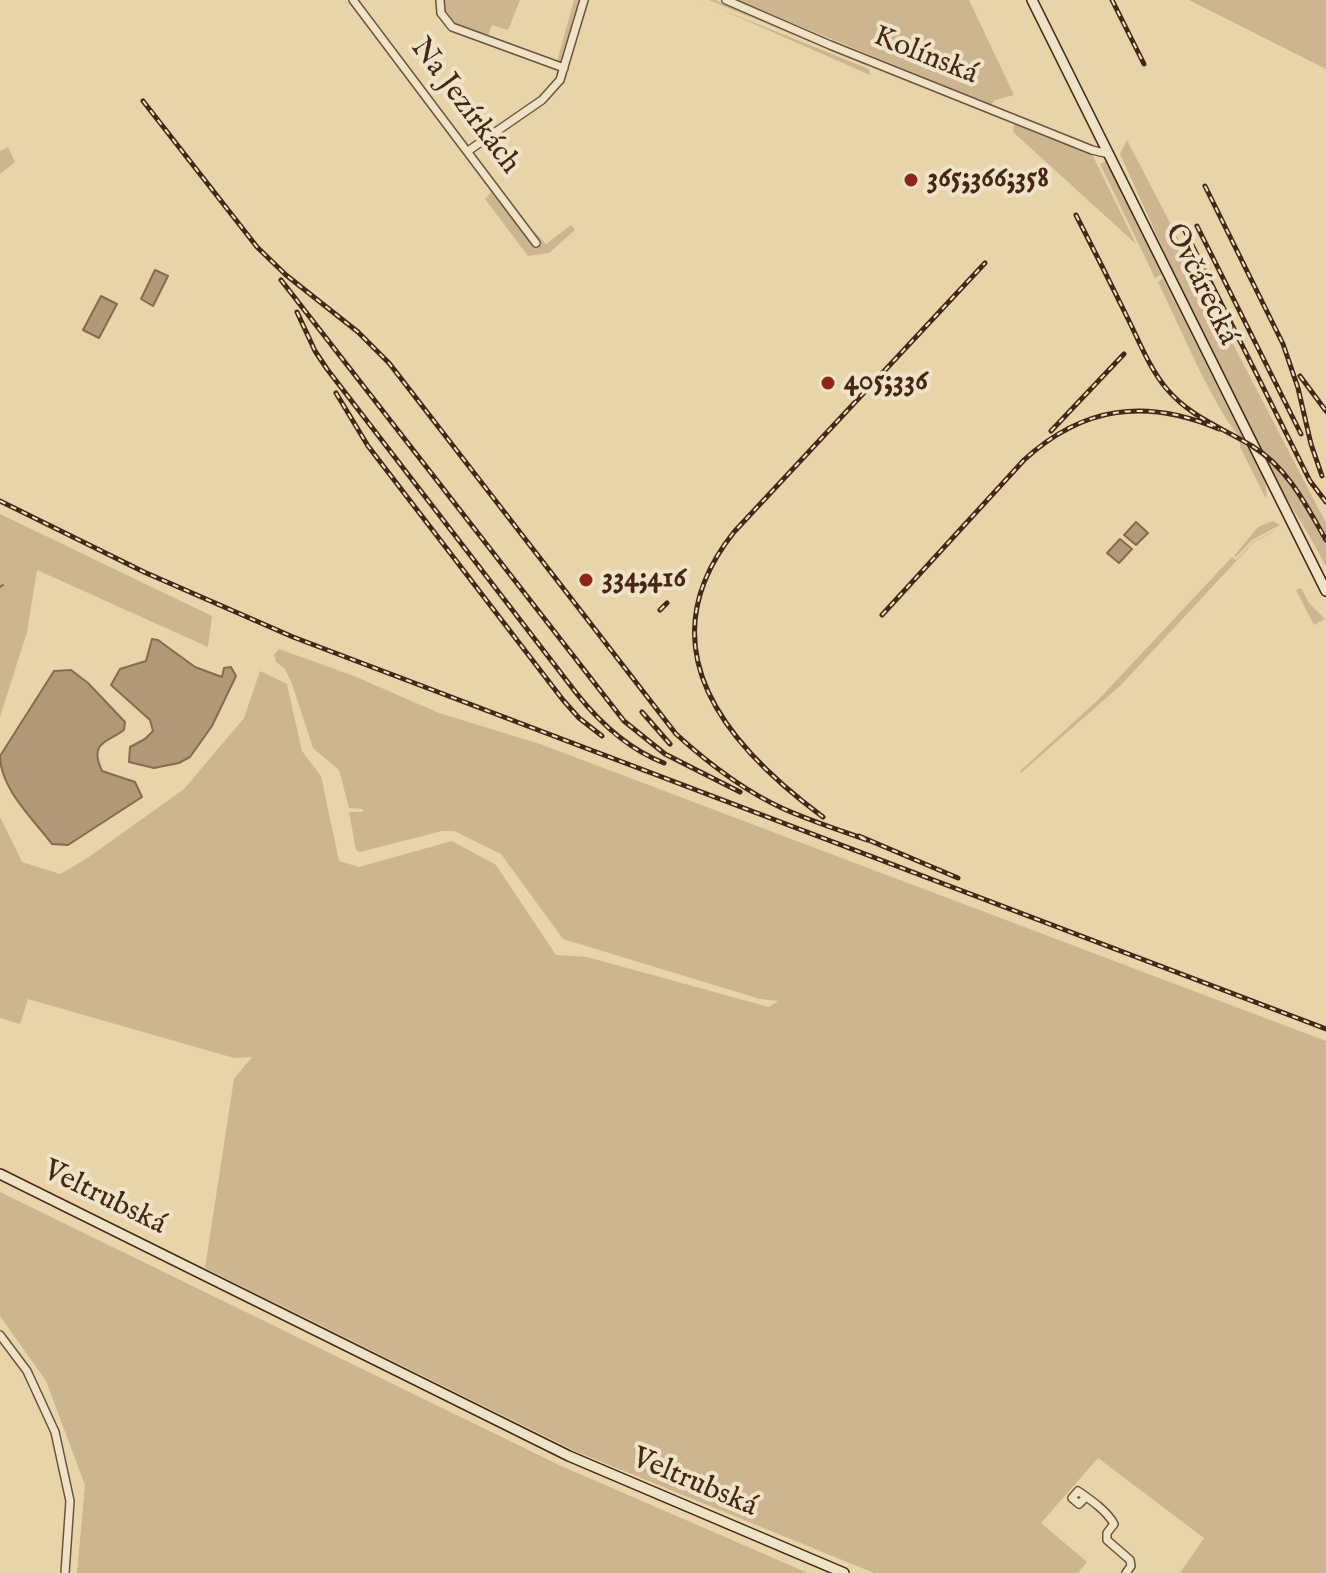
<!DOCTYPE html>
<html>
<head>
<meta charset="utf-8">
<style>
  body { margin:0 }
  canvas { display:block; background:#e7d4a9 }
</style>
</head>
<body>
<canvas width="1326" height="1573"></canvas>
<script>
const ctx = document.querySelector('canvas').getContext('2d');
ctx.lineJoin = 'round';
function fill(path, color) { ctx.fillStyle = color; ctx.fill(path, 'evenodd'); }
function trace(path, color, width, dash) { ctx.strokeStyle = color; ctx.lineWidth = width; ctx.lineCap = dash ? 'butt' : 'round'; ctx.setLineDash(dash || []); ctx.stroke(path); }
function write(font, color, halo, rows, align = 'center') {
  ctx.font = font + ' "IM FELL English",serif'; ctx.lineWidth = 8; ctx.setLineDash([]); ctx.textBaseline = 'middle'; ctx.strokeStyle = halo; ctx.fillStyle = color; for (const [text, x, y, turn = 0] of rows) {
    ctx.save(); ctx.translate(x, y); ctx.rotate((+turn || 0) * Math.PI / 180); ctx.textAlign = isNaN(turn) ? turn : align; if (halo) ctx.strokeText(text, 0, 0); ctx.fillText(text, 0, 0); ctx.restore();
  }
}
const green = new Path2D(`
  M 442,0 L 520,0 L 508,30 L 492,25 L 488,36 L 498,40 L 496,43 C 469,32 448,32 442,0 Z
  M 574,0 L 582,0 L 562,65 L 503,45 L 504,42 L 557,62 Z
  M 698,0 L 869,69 L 870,75 L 720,9 Z
  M 709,0 L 715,0 L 864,63 L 868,66 Z
  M 737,0 L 969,0 L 1014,95 L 995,100 L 991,105 Z
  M 1189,0 L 1326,0 L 1326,69 Z
  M 1014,123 L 1092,154 L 1136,244 L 1013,132 Z
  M 1127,140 L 1326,523 L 1326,567 C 1309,532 1286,500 1268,465 C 1215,363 1167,259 1120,154 Z
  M 8,147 L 15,162 L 0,174 L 0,151 Z
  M 1106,161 L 1162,274 L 1155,278 L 1100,164 Z
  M 492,191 L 527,236 L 535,232 L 546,244 L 571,225 L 575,230 L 549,253 L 528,256 L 485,199 Z
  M 1163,278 L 1244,440 C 1221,425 1174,314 1158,282 Z
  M 1240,441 C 1254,450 1270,483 1266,499 L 1240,447 Z
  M 0,514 L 212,616 L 208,647 L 37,570 L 27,632 L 0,717 Z
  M 1273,521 L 1280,525 L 1252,540 L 1236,557 L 1234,556 L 1258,527 Z
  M 1282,527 L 1254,542 L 1121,685 L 1021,773 L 1020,771 L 1099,699 L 1232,557 L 1236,560 L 1254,541 Z
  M 1301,588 L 1309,603 L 1325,619 L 1314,625 L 1296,590 Z
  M 279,649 L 354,676 L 439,713 L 540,744 L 1326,1041 L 1326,1573 L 1180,1573 L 1204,1538 L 1098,1458 L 1041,1523 L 1087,1562 L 1078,1573 L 874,1573 L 575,1451 L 205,1268 L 234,1079 L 252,1057 L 234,1058 L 28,999 L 20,1024 L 0,1018 L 0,817 L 22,862 L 60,874 L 86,859 L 184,789 L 244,718 L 260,671 L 287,684 L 302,751 L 321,776 L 339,861 L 359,867 L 452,841 L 496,865 L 556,955 L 587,957 L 769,1007 L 778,1001 L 760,999 L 563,939 L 501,854 L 454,831 L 442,831 L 360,852 L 356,850 L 349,812 L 363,812 L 363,809 L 349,808 L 339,770 L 313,748 L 292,684 L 285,669 L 276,662 L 274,655 Z
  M 0,1192 L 559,1465 L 808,1573 L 77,1573 L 85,1485 L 46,1381 L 0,1316 Z`);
const water = new Path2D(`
  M 155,270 L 168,276 L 153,306 L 141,299 Z
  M 101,296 L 117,304 L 99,338 L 83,330 Z
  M 1136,522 L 1148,533 L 1136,545 L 1124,535 Z
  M 1120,539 L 1132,549 L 1119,563 L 1107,553 Z
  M 152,639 L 158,640 L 195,667 L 222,677 L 224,668 L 231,667 L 236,676 L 212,726 L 190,757 L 179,763 L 154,768 L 129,762 L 130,747 L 145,739 L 153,731 L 150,720 L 111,685 L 120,669 L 146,661 Z
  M 71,670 L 88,683 L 125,722 L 124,730 C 109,742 88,741 102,771 L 135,782 L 142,797 L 68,845 L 52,844 C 33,819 0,788 0,756 L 54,671 Z`);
const stream = new Path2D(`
  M 0,587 L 3,585`);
const street = new Path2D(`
  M 353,0 L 536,243
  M 440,0 L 441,13 L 452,27 L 564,68
  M 726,0 L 830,45 L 1092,150 L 1109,154
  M 468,151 L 542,100 L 560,80 L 584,0
  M 0,1335 L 27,1371 L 55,1432 L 70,1501 L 65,1573
  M 1086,1497 L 1079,1504 L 1072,1498 L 1078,1491 C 1091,1500 1107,1511 1114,1524 L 1107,1533 L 1107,1540 L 1130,1560 L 1131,1566 L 1126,1573`);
const secondary = new Path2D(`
  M 1032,0 L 1326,591
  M 0,1174 L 569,1456 L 844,1573`);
const rail = new Path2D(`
  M 1112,0 L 1144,64
  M 143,101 L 257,247 L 286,275 L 358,332 L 389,363 L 676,734 C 708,763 744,791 784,809 C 811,821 839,830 867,840
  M 1205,186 L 1283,344 L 1298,388 L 1311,444 L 1322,476
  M 1076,215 C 1095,252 1113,288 1131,325 C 1141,346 1151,370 1166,388 C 1190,417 1221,427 1252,446 C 1288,468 1306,505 1326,540
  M 1197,226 L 1301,434
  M 1185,231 L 1310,481 L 1326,502
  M 281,280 L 624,721 L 665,754 L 740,792
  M 297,312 L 315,351 L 327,369 L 577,694 C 601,724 628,749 664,763
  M 1300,376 L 1326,411
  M 336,393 L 368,446 L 563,700 L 579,718 L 602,736
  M 1051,431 L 1124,354
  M 0,501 L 144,572 L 293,637 L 1326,1029
  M 660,610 L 667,603
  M 882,615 L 1024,460 C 1083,406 1146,398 1219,429
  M 642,712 L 670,744
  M 823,817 C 727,746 642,648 734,532 L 985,263
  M 859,836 L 958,878`);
const markers = [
  [911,180,8,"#8f2418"],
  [828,383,8,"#8f2418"],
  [586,580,8,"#8f2418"]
];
const streetNames = [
  ["Kolínská",925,57,22],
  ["Na Jezírkách",464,107,53],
  ["Ovčárecká",1200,285,64],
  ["Veltrubská",104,1199,26],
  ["Veltrubská",694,1484,23]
];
const poiNames = [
  ["365;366;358",927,180],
  ["405;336",844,383],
  ["334;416",602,580]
];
fill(green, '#ccb690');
fill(water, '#b09976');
trace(water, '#866b4f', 2);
trace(stream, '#866b4f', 2);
trace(street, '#6e5239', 10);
trace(secondary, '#462614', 12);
trace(street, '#efe3c7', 7);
trace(secondary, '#efe3c7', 9);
trace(rail, '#462614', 5);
trace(rail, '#efe3c7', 2, [6]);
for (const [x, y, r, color] of markers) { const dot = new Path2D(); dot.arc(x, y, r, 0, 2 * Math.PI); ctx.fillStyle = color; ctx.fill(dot); trace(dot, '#efe3c7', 3); }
write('30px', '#462614', '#efe3c7', streetNames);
write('bold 30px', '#462614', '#efe3c7', poiNames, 'left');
</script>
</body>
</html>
